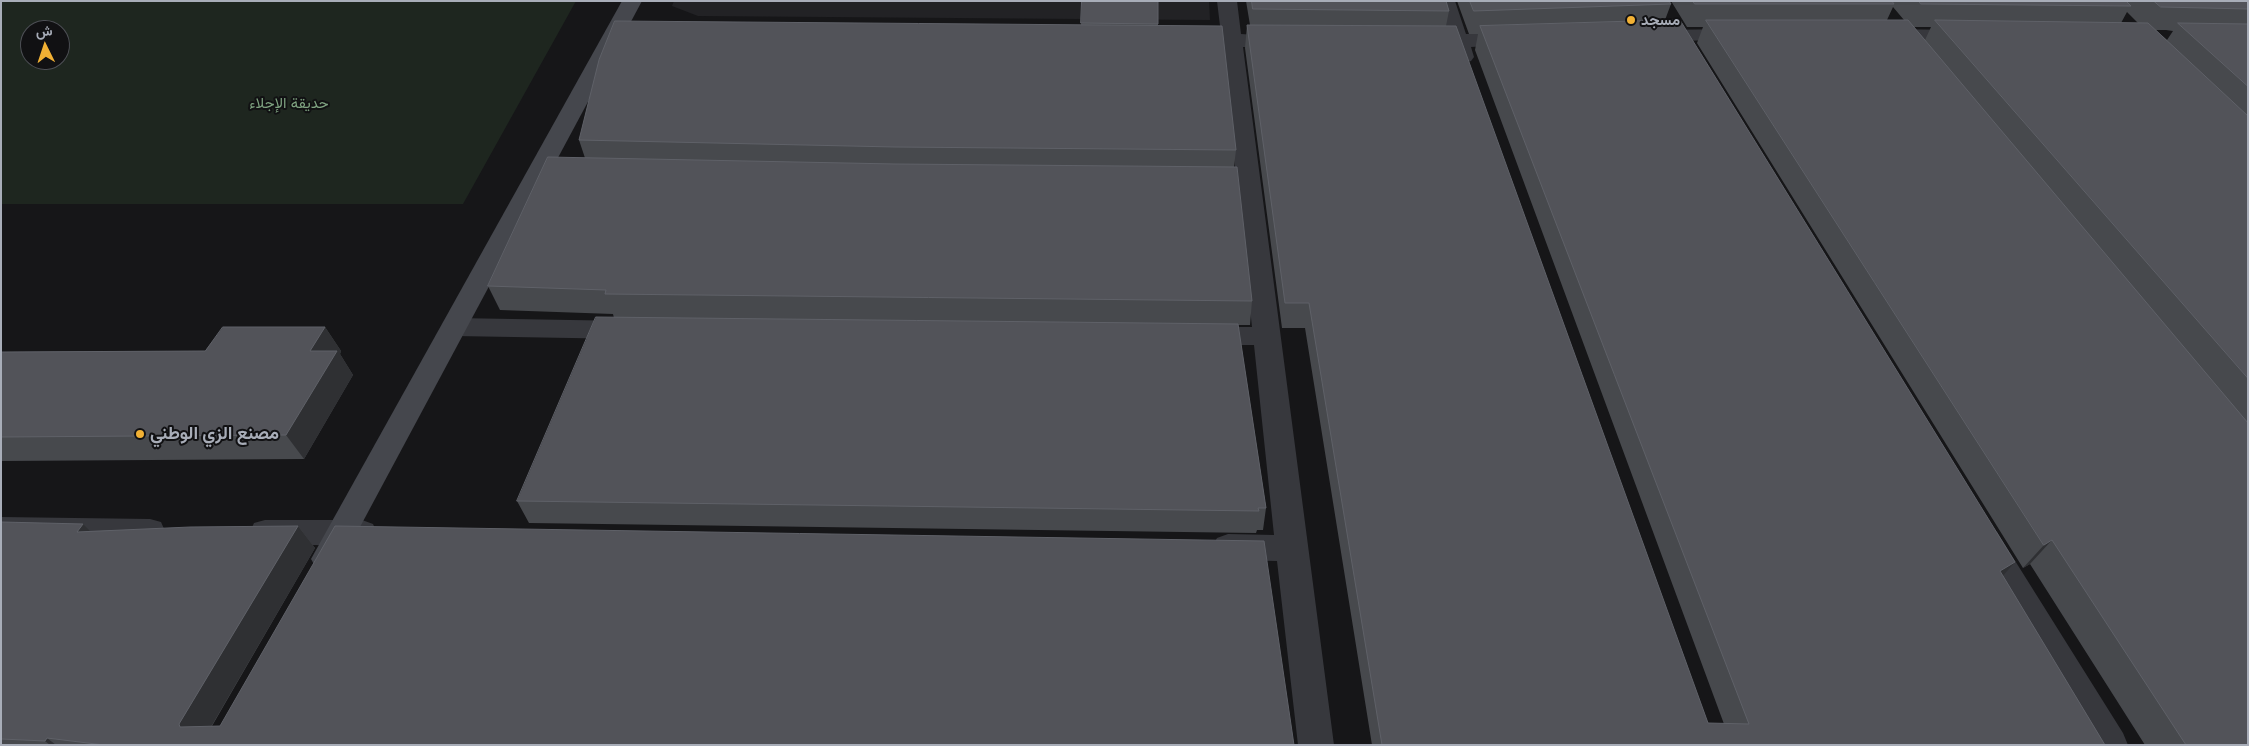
<!DOCTYPE html>
<html>
<head>
<meta charset="utf-8">
<style>
  body { margin:0 }
  #map { position:relative; width:2249px; height:746px; overflow:hidden; background:#161618; font-family:Inter,Vazirmatn,sans-serif }
  canvas { display:block }
  .frame { position:absolute; inset:0; border:2px solid #a8adb8; pointer-events:none }
  .north { position:absolute; left:20px; top:20px; width:50px; height:50px; box-sizing:border-box; background:#111113; border:1px solid #4d4f55; border-radius:50%; rotate:356deg; font-size:14px; font-weight:700; line-height:20px; text-align:center; color:#a8adb8 }
  .north::after { content:''; display:block; margin:auto; width:18px; height:22px; background:#f2b134; clip-path:polygon(50% 0,100% 100%,50% 72%,0 100%) }
</style>
</head>
<body>
<div id="map">
<canvas width="2249" height="746"></canvas>
<div class="frame"></div>
<div class="north">ش</div>
</div>
<script>
const ctx = document.querySelector('canvas').getContext('2d');
ctx.lineJoin = 'round';
function fill(path, color) { ctx.fillStyle = color; ctx.fill(path, 'evenodd'); }
function trace(path, color, width, dash) { ctx.strokeStyle = color; ctx.lineWidth = width; ctx.lineCap = dash ? 'butt' : 'round'; ctx.setLineDash(dash || []); ctx.stroke(path); }
function write(font, color, halo, rows, align = 'center') {
  ctx.font = font + ' Inter,Vazirmatn,sans-serif'; ctx.lineWidth = 4; ctx.setLineDash([]); ctx.textBaseline = 'middle'; ctx.strokeStyle = halo; ctx.fillStyle = color; for (const [text, x, y, turn = 0] of rows) {
    ctx.save(); ctx.translate(x, y); ctx.rotate((+turn || 0) * Math.PI / 180); ctx.textAlign = isNaN(turn) ? turn : align; if (halo) ctx.strokeText(text, 0, 0); ctx.fillText(text, 0, 0); ctx.restore();
  }
}
const built = new Path2D(`
  M 674,1 L 1209,1 L 1210,20 L 698,16 L 672,6 Z`);
const green = new Path2D(`
  M 1,1 L 576,1 L 463,204 L 1,204 ZM 30,30 L 60,30 L 60,60 L 30,60 Z`);
const street = new Path2D(`
  M 1217,1 L 1237,1 L 1241,34 L 1289,37 L 1292,41 L 1289,45 L 1282,47 L 1243,47 L 1334,745 L 1298,745 L 1277,561 L 1228,560 L 1217,556 L 1212,547 L 1217,538 L 1228,534 L 1274,535 L 1254,345 L 1202,345 L 1193,343 L 1189,336 L 1193,329 L 1202,327 L 1252,327 L 1222,46 L 1178,44 L 1175,40 L 1178,36 L 1221,34 Z
  M 1435,1 L 1455,1 L 1466,34 L 1515,34 L 1522,36 L 1525,40 L 1522,44 L 1471,47 L 1474,57 L 1471,61 L 1464,63 L 1457,61 L 1450,47 L 1416,45 L 1413,41 L 1416,37 L 1446,35 Z
  M 1737,29 L 1744,31 L 1747,35 L 1744,39 L 1653,42 L 1646,40 L 1643,36 L 1646,32 L 1653,30 Z
  M 1883,29 L 1965,30 L 1972,32 L 1975,36 L 1972,40 L 1965,42 L 1876,39 L 1873,35 L 1876,31 Z
  M 455,318 L 629,321 L 638,323 L 642,330 L 638,337 L 629,339 L 455,336 L 446,334 L 442,327 L 446,320 Z
  M 1,517 L 150,519 L 161,522 L 165,531 L 161,540 L 150,543 L 1,541 Z
  M 265,520 L 362,520 L 373,524 L 377,533 L 373,542 L 362,546 L 265,544 L 254,541 L 250,532 L 254,523 Z
  M 1986,528 L 1997,532 L 2123,733 L 2128,745 L 2090,745 L 1970,541 L 1975,532 Z`);
const secondary = new Path2D(`
  M 622,1 L 642,1 L 338,568 L 327,572 L 316,568 L 311,559 L 316,550 Z`);
const wall = new Path2D(`
  M 1082,1 L 1158,1 L 1158,25 L 1236,150 L 1234,167 L 1252,301 L 1250,325 L 1238,325 L 1266,508 L 1263,530 L 1257,530 L 1256,533 L 529,523 L 517,501 L 614,318 L 613,314 L 500,310 L 488,286 L 585,158 L 579,140 L 1081,25 Z
  M 1246,1 L 1446,1 L 1449,11 L 1446,26 L 1708,723 L 1724,724 L 1475,50 L 1478,34 L 1469,34 L 1457,1 L 1669,1 L 1671,4 L 1665,20 L 2003,576 L 2105,745 L 1372,745 L 1305,328 L 1282,328 L 1245,48 L 1247,25 L 1250,25 Z
  M 1671,1 L 2248,1 L 2248,745 L 2145,745 L 2030,564 L 2023,568 L 1697,43 L 1703,27 L 1687,27 ZM 1893,7 L 1904,20 L 1887,20 ZM 2127,12 L 2138,23 L 2121,23 ZM 1914,27 L 1931,27 L 1925,40 ZM 2156,30 L 2166,30 L 2173,31 L 2167,40 Z
  M 325,327 L 341,351 L 340,354 L 353,375 L 304,459 L 1,461 L 1,352 L 205,351 Z
  M 1,522 L 91,531 L 298,526 L 315,548 L 212,726 L 1294,745 L 1,745 Z`);
const shadedWall = new Path2D(`
  M 325,327 L 341,351 L 340,354 L 353,375 L 304,459 L 286,435 L 310,351 Z
  M 83,524 L 105,546 L 77,532 Z
  M 298,526 L 315,548 L 201,744 L 180,727 L 179,724 Z
  M 2052,540 L 2030,564 L 2023,568 L 2044,545 Z
  M 2015,562 L 1994,586 L 2000,571 Z
  M 47,738 L 56,745 L 50,745 L 45,741 Z`);
const building = new Path2D(`
  M 1082,1 L 1158,1 L 1158,24 L 1081,23 Z
  M 1252,1 L 1446,1 L 1449,11 L 1253,9 Z
  M 1470,1 L 1669,1 L 1671,4 L 1474,11 Z
  M 1693,1 L 1892,1 L 1894,4 L 1695,4 Z
  M 1919,1 L 2126,1 L 2131,6 L 1921,4 Z
  M 2154,1 L 2248,1 L 2248,9 L 2161,7 Z
  M 1680,20 L 2015,562 L 2000,571 L 2105,745 L 1382,745 L 1309,303 L 1285,303 L 1247,25 L 1456,26 L 1708,723 L 1749,724 L 1480,26 Z
  M 1706,20 L 1908,20 L 2248,423 L 2248,745 L 2186,745 L 2052,540 L 2044,545 Z
  M 1935,20 L 2148,23 L 2248,116 L 2248,378 Z
  M 615,21 L 1222,26 L 1236,150 L 895,147 L 579,140 L 599,60 Z
  M 2178,23 L 2248,24 L 2248,86 Z
  M 548,157 L 895,164 L 1237,167 L 1252,301 L 605,294 L 606,290 L 488,286 Z
  M 596,317 L 1238,324 L 1266,508 L 1258,508 L 1259,511 L 517,501 Z
  M 223,327 L 325,327 L 310,351 L 337,351 L 286,435 L 1,437 L 1,352 L 205,351 Z
  M 1,522 L 83,524 L 77,532 L 190,527 L 298,526 L 179,724 L 180,727 L 220,726 L 335,526 L 1264,541 L 1294,745 L 104,745 L 47,738 L 45,741 L 1,739 Z`);
const markers = [
  [1631,20,5,"#f2b134"],
  [140,434,5,"#f2b134"]
];
const farPoinames = [
  ["مسجد",1641,20]
];
const farParknames = [
  ["حديقة الإجلاء",289,103]
];
const poiNames = [
  ["مصنع الزي الوطني",150,434]
];
fill(built, '#222225');
fill(green, '#1e261f');
fill(street, '#37383d');
fill(secondary, '#45474d');
fill(wall, '#47494d');
fill(shadedWall, '#2f3033');
fill(building, '#525359');
trace(building, '#5f6168', 1);
for (const [x, y, r, color] of markers) { const dot = new Path2D(); dot.arc(x, y, r, 0, 2 * Math.PI); ctx.fillStyle = color; ctx.fill(dot); trace(dot, '#111113', 2); }
write('bold 15px', '#a8adb8', '#111113', farPoinames, 'left');
write('15px', '#7fa381', '#111113', farParknames);
write('bold 18px', '#a8adb8', '#111113', poiNames, 'left');
</script>
</body>
</html>
